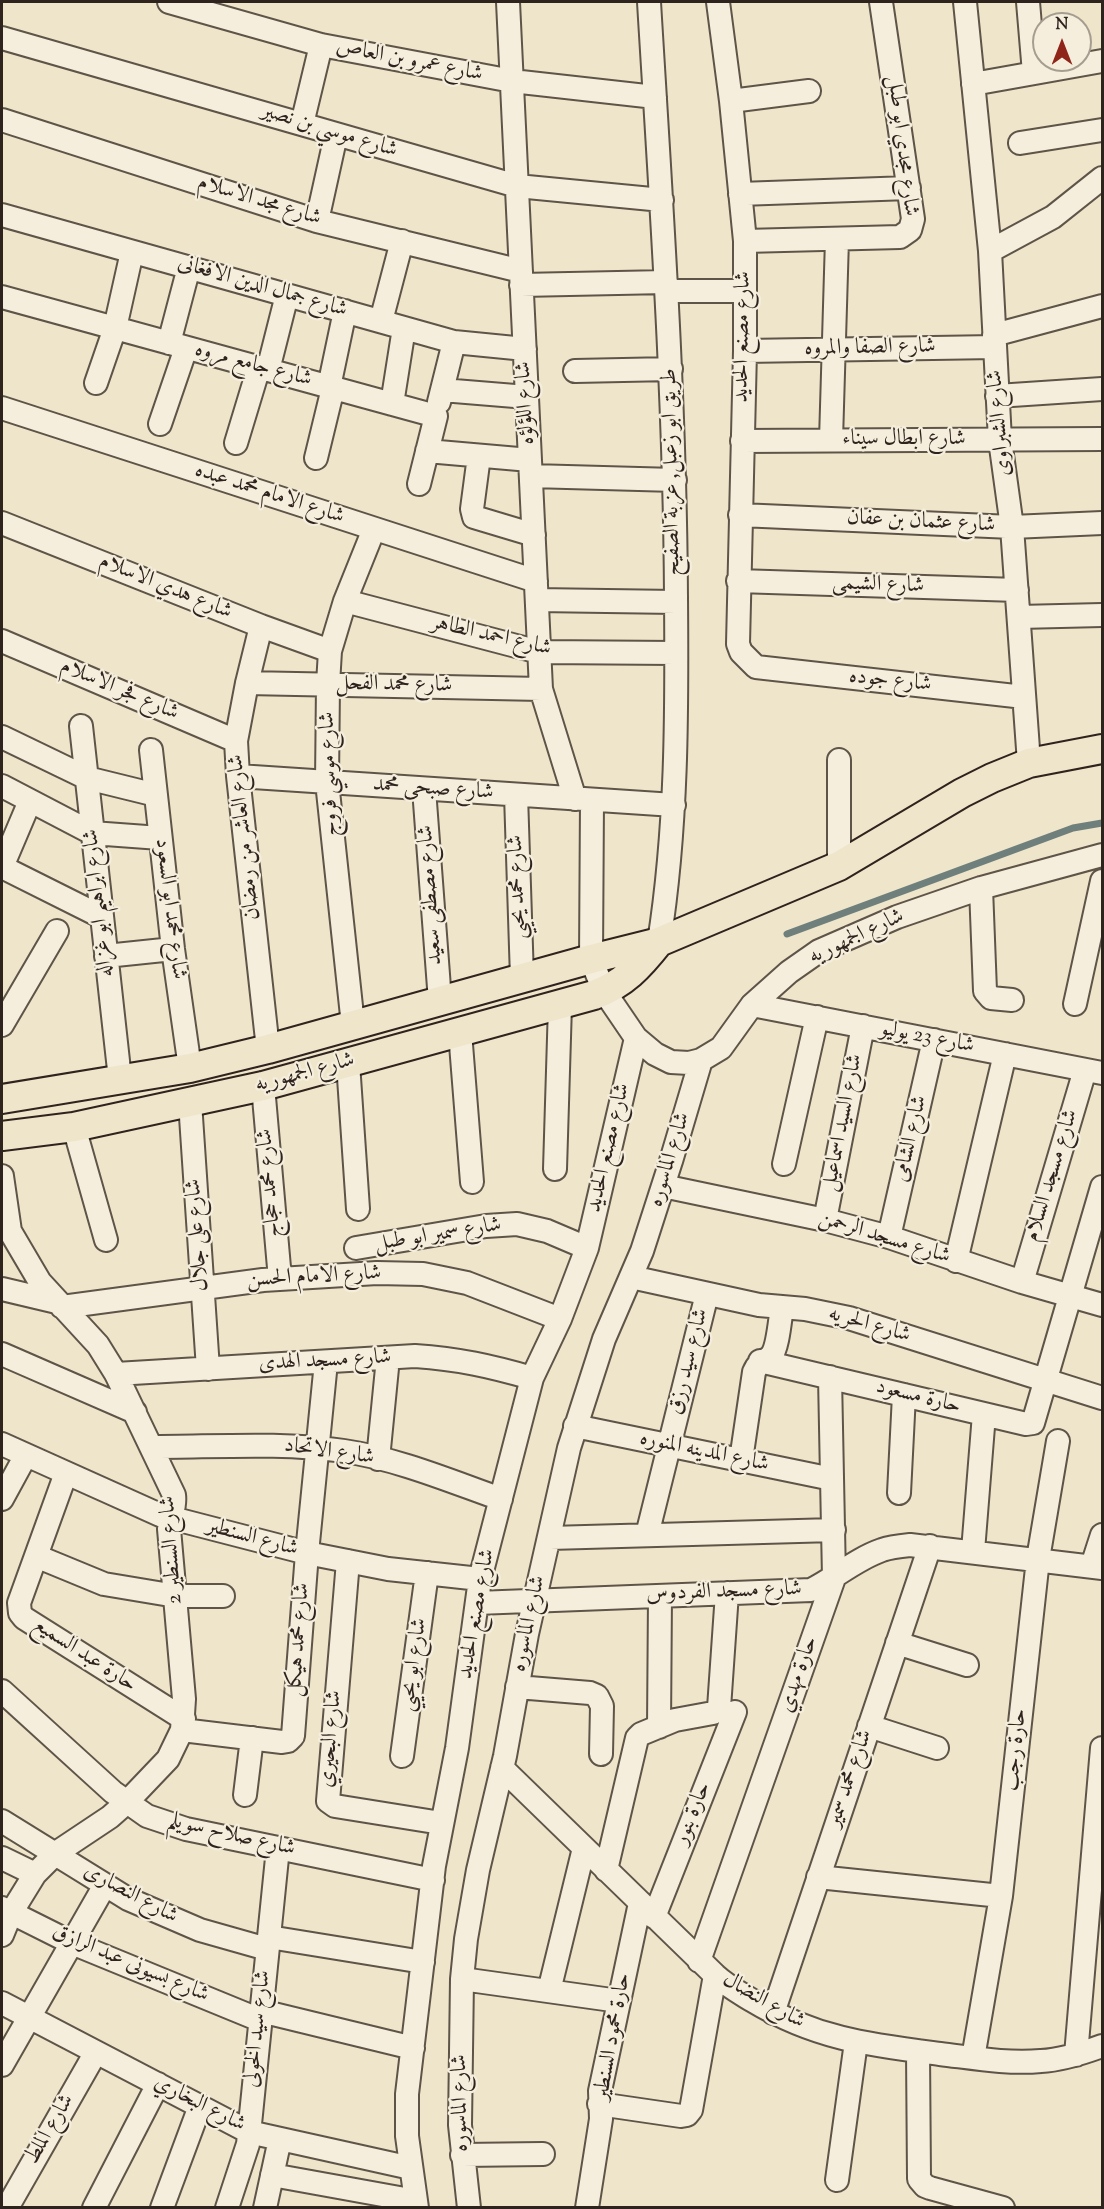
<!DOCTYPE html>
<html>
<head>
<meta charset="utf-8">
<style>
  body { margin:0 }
  #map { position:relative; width:1104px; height:2209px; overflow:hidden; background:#efe5ca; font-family:"Sorts Mill Goudy",serif }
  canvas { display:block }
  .frame { position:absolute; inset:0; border:3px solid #2f231d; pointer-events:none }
  .north { position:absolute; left:1032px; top:12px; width:60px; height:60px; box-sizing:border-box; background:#f5eedd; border:2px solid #a69d90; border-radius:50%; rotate:0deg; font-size:16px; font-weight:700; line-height:24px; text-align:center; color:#2f231d }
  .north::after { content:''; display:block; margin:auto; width:21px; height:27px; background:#8f2418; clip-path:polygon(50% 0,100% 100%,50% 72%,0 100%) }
</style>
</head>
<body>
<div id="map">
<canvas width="1104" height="2209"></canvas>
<div class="frame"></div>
<div class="north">N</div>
</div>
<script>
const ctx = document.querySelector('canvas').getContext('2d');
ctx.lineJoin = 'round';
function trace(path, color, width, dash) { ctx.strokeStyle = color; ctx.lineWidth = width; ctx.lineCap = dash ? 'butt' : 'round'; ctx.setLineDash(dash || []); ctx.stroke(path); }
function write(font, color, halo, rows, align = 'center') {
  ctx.font = font + ' "Sorts Mill Goudy",Amiri,serif'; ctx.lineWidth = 4.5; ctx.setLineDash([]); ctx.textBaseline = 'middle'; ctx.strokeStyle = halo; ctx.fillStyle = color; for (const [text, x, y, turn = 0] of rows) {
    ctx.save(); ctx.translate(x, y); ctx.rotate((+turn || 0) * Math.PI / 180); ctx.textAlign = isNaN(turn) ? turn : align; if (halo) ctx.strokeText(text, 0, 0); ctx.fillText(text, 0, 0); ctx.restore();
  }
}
const stream = new Path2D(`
  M 787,934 L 1073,828 L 1102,823`);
const minor = new Path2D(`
  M 169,2 L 321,45 L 512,81 L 655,97
  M 508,2 L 541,689 L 575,799
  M 649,2 C 661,200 675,398 676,597 C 677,712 677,828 659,942
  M 718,2 L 731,101 L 745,241 L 745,351 L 738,644 L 741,652 L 756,667 L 1024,697
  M 965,2 L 990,251 L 1000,440 L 1012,527 L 1029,763
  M 1028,2 L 1034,73
  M 2,38 L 517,186 L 662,200
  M 973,84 L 1102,61
  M 731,101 L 809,91
  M 2,120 L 317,221 L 521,271
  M 302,124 L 321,45
  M 1020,143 L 1102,130
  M 740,194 L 909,188
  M 2,215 L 454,342 L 525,349
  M 317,221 L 336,135
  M 745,241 L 900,237 L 910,230 L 913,219 L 881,2
  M 990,251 L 1053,217 L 1102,178
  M 521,285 L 666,282
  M 667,291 L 745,291
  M 2,297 L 436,416 L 419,484
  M 381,321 L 402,241
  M 994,335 L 1102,306
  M 169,343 L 189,267
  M 745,351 L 995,347
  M 268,370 L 287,295
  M 575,371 L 671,369
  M 96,383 L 115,328 L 132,252
  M 329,387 L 345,311
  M 442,390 L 527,397
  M 997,396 L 1102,389
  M 439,402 L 454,342
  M 392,404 L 404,328
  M 2,408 L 536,581
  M 160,424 L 186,348
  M 831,440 L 837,239
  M 742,441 L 1102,439
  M 236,443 L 259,367
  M 427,451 L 530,460
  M 479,456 L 472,509 L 474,517 L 534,535
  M 316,458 L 333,388
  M 531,476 L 675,480
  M 740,515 L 1012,527 L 1102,523
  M 2,523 L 261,626 L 330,651
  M 738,581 L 1017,590
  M 537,600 L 676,602
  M 345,601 L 539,652 L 676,653
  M 1019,617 L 1102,615
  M 261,626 L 247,683 L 236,741 L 238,776 L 268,1049
  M 2,641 L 236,741
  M 247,683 L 541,689
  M 81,726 L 120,1079
  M 2,737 L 87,778 L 156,795
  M 151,750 L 173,949 L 190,1068
  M 839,760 L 839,866
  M 238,776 L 674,805
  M 2,786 L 92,833 L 160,838
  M 424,789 L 440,1001
  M 516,795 L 522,978
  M 592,800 L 591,959 L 604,991 L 636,1038 L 655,1054 L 671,1062 L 689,1063 L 701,1060 L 721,1048 L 752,1005 L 789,972 L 819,951 L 897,917 L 981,888 L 1102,855
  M 2,867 L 102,917
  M 2,867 L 30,801
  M 981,888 L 985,991 L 991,998 L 1012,1000
  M 106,956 L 173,949
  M 1075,1004 L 1102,881
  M 752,1005 L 1102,1073
  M 2,1025 L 57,931
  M 353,1025 L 327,782 L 328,684 L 330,651 L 345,601 L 374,529
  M 460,1032 L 472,1182
  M 348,1063 L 358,1209
  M 263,1086 L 280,1279
  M 190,1102 L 208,1369
  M 74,1127 L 106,1240
  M 784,1164 L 817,1017
  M 555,1169 L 560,1005
  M 2,1176 L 10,1231 L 40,1282 L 98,1345 L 116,1374 L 174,1495 C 176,1507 170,1517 169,1529 L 184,1699 L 182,1730 L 168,1759 L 127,1802 L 110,1817 L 56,1853 L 35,1874 L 11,1913 L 2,1935
  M 663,1186 L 825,1220 L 889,1237 L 1022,1282 L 1102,1305
  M 825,1220 L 863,1026
  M 889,1237 L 934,1040
  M 356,1248 L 486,1226 L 517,1224 L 547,1231 L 587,1248
  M 956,1261 L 1005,1054
  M 631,1277 L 759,1305 L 805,1309 L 849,1318 L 1102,1398
  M 1022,1282 L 1085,1070
  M 2,1289 L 57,1302
  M 62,1307 L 263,1280 L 377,1273 L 423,1274 L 467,1283 L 560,1319
  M 2,1354 L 135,1412
  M 760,1361 L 1026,1424 L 1033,1423 L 1102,1187
  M 116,1374 L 415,1356 C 459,1359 490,1366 532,1378
  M 575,1426 L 832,1479
  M 2,1444 L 160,1515 L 307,1553 L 388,1569 L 480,1579
  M 151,1447 C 215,1447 280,1442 344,1451 C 398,1459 450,1481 501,1499
  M 378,1459 L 388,1358
  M 741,1460 L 754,1372 C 759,1360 764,1363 771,1356 C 778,1348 780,1319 782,1307
  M 66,1473 L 19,1603 L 20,1613 L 24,1618 L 184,1719
  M 899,1493 L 904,1395
  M 2,1499 L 26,1455
  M 647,1535 L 707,1294
  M 550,1538 L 834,1530
  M 973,1551 L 984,1414
  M 36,1556 L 104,1584 L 176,1596 L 223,1596
  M 348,1561 L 328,1801 L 335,1806 L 441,1823
  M 1092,1566 L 1102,1535
  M 477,1603 L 811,1590 C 835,1578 856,1559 882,1550 C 890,1547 900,1546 910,1545 L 1102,1568
  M 897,1643 L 967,1665
  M 517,1687 L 590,1693 L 597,1696 L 602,1706 L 601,1754
  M 2,1691 L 113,1792 L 147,1816 L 186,1829 L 433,1880
  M 869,1726 L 937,1748
  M 659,1727 L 660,1596
  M 182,1730 L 282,1742 L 288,1741 L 293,1736 L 307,1553 L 326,1362
  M 402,1756 L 427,1573
  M 502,1768 L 715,1975 C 727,1986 740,1993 753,2001 C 816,2039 870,2045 940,2054 C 974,2058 1007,2064 1041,2061 C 1062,2060 1083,2053 1102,2046
  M 245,1795 L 252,1738
  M 2,1821 L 128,1899 L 200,1930 L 267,1949
  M 2,1858 L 35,1874
  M 606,1870 L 637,1738 L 641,1734 L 675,1720 L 713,1713 L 719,1708 L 727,1593
  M 818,1877 L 1001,1896
  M 2,1908 L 72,1943 L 260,2020
  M 654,1917 L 735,1712
  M 269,1937 L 423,1962
  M 699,1961 L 834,1578 L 830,1377
  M 462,1979 L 619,2001
  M 549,1991 L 584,1848
  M 2,2003 L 249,2132 L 411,2168
  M 261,2011 L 413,2048
  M 773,2013 L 930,1546
  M 918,2051 L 919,2179 L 925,2186 L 930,2188 L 1003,2208
  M 1076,2055 L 1102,1748
  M 973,2058 L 1001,1896 L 1038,1559 L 1058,1441
  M 2,2065 L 105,1885
  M 599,2104 L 681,2116 L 687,2115 L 691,2110 L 715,1975
  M 462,2155 L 543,2154
  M 272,2175 L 416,2201
  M 837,2180 L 856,2042
  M 7,2208 L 96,2052
  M 94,2208 L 158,2084
  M 162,2208 L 200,2106
  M 227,2208 L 248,2144 L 278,1848
  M 265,2208 L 280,2139
  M 417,2208 L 407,2136 L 407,2094 L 434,1866 L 457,1748 L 480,1579 L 532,1378 L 560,1319 L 587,1248 L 636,1038
  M 469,2208 L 460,2125 L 462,1979 L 466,1939 L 478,1870 L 505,1756 L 527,1634 L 569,1448 L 604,1339 L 642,1251 L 671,1161 L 701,1060
  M 587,2208 L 601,2119 L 600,2091 L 640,1903`);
const major = new Path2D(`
  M 2,1099 L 190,1068 L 268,1049 L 591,959 L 659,942 L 839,866 L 962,793 L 992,778 L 1029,763 L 1102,749
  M 2,1136 L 74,1127 L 263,1086 L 594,995 C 624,984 640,966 659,942`);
const streetNames = [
  ["شارع عمرو بن العاص",409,62,11],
  ["شارع موسي بن نصير",329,132,17],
  ["شارع مجدي ابو طبل",901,146,83],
  ["شارع مجد الاسلام",259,202,17],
  ["شارع جمال الدين الافغانى",262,288,16],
  ["شارع مصنع الحديد",744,337,-89],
  ["شارع الصفا والمروه",870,349,-1],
  ["شارع جامع مروه",253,366,15],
  ["شارع اللؤلؤه",527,403,-93],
  ["شارع الشبراوى",1001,423,-95],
  ["شارع ابطال سيناء",904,440],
  ["طريق ابو زعبل, عزبة الصفيح",673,472,-91],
  ["شارع الامام محمد عبده",269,495,18],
  ["شارع عثمان بن عفان",921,523,3],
  ["شارع الشيمى",878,586,2],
  ["شارع هدي الاسلام",165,588,22],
  ["شارع احمد الطاهر",491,637,13],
  ["شارع جوده",890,682,6],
  ["شارع محمد الفحل",394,686,1],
  ["شارع فجر الاسلام",119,691,23],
  ["شارع موسي فروج",331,774,-92],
  ["شارع صبحى محمد",433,790,4],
  ["شارع العاشر من رمضان",246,837,-96],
  ["شارع محمد يحيي",519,887,-92],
  ["شارع مصطفى سعيد",432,895,-94],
  ["شارع ابراهيم ابو غزاله",100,903,-96],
  ["شارع محمد ابو السعود",169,909,83],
  ["شارع الجمهوريه",857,938,-25],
  ["شارع 23 يوليو",927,1039,11],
  ["شارع الجمهوريه",305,1074,-15],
  ["شارع السيد اسماعيل",844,1123,-79],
  ["شارع الشامى",912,1139,-77],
  ["شارع مصنع الحديد",610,1148,-77],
  ["شارع الماسوره",671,1160,-73],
  ["شارع مسجد السلام",1053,1176,-73],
  ["شارع محمد حجاج",271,1183,-95],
  ["شارع على جلال",199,1235,-94],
  ["شارع سمير ابو طبل",438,1236,-9],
  ["شارع مسجد الرحمن",884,1239,17],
  ["شارع الامام الحسن",314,1278,-3],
  ["شارع الحريه",869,1326,16],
  ["شارع مسجد الهدى",325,1362,-3],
  ["شارع سيد رزق",690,1362,-76],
  ["حارة مسعود",918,1398,14],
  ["شارع الاتحاد",329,1453,8],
  ["شارع المدينه المنوره",704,1453,12],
  ["شارع السنطير",252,1539,15],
  ["شارع السنطير 2",173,1550,-94],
  ["شارع مسجد الفردوس",724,1593,-2],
  ["شارع مصنع الحديد",478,1614,-80],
  ["شارع الماسوره",530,1624,-78],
  ["شارع محمد هيكل",300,1640,-86],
  ["حارة عبد السميع",84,1656,33],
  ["شارع ابو يحيي",415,1665,-82],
  ["حارة مهدي",800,1675,-71],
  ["شارع البحيري",332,1739,-85],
  ["حارة رجب",1017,1750,-84],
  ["شارع محمد سمير",851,1779,-71],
  ["حارة بنور",694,1814,-68],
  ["شارع صلاح سويلم",231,1836,13],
  ["شارع النصارى",130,1895,28],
  ["شارع بسيونى عبد الرازق",130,1965,23],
  ["شارع النضال",763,2002,30],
  ["شارع سيد الخولى",259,2029,-84],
  ["حارة محمود السنطير",614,2037,-80],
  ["شارع الماسوره",462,2103,-91],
  ["شارع البخاري",199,2105,27],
  ["شارع الملط",51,2130,-60]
];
trace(stream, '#6f807c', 7);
trace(minor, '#5f5448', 26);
trace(major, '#2f231d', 32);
trace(minor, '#f5eedd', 22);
trace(major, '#efe5ca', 28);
write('22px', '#2f231d', '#f5eedd', streetNames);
</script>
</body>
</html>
